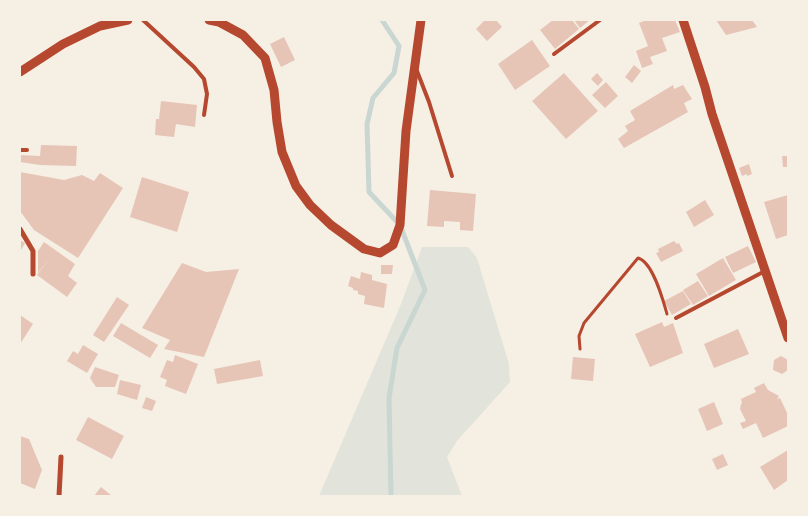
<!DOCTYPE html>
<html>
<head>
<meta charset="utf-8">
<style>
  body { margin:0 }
  #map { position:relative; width:808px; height:516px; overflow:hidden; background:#f6efe4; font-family:Inter,sans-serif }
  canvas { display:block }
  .frame { position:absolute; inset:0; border:21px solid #f6efe4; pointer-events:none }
</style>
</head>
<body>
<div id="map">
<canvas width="808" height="516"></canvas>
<div class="frame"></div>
</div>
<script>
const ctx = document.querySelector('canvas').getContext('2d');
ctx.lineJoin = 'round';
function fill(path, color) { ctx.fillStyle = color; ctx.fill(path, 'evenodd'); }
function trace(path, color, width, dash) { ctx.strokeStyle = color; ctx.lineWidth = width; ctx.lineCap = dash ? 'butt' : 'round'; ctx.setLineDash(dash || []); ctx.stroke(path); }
const green = new Path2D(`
  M 422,247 L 468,247 L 477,258 L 509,364 L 510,382 L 457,441 L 447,457 L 462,496 L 319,496 L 401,304 Z`);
const stream = new Path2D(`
  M 382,20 L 399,46 L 394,73 L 373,98 L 367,124 L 369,192 L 400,225 L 425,290 L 397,348 L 389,398 L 391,496`);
const building = new Path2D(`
  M 485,20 L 496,20 L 502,27 L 487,41 L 476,29 Z
  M 553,20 L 572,20 L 579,29 L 555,49 L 540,30 Z
  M 574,20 L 590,20 L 580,28 Z
  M 646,20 L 675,20 L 680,32 L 662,38 L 667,51 L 650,57 L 653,64 L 642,68 L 636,51 L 648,46 L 639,23 Z
  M 716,20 L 752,20 L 757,27 L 726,35 Z
  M 284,37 L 295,60 L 281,67 L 270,44 Z
  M 532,40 L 550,66 L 515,90 L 498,64 Z
  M 634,65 L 641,71 L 632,83 L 625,77 Z
  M 564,73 L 598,111 L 566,139 L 532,101 Z
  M 597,73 L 603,80 L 598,86 L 591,79 Z
  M 606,82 L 618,96 L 605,108 L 592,95 Z
  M 673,85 L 674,89 L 683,85 L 692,99 L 684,103 L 688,112 L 624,148 L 618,139 L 628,131 L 625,126 L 635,120 L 630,111 Z
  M 161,101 L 197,105 L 195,127 L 176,124 L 174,137 L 155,135 L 156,119 L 159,119 Z
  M 41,145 L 77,146 L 76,166 L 40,165 L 20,162 L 20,155 L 40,156 Z
  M 782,156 L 787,156 L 788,167 L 783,167 Z
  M 749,164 L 752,174 L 747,176 L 747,174 L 742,176 L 739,168 Z
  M 20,172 L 64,180 L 82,175 L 94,181 L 100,173 L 123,188 L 78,258 L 34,230 L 20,211 Z
  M 142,177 L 189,192 L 177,232 L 130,217 Z
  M 430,190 L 476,194 L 473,231 L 460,230 L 460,222 L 444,221 L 444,227 L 427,226 Z
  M 788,195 L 788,235 L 776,239 L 764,202 Z
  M 705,200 L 714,215 L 694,227 L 686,212 Z
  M 20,240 L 25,243 L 20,252 Z
  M 674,241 L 677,244 L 679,243 L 683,251 L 661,262 L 656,253 L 659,252 L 658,249 Z
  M 44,242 L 75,264 L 68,276 L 77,283 L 67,297 L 37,275 L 51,256 L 38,273 L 38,251 Z
  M 748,246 L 756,262 L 733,273 L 725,257 Z
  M 723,258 L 736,280 L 709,296 L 696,274 Z
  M 182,263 L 206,272 L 239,269 L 204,357 L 164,349 L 170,340 L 142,328 Z
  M 381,265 L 393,265 L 392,274 L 381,274 Z
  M 361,272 L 372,275 L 372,280 L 387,284 L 384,308 L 364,304 L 365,296 L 358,294 L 358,291 L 353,290 L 353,288 L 348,286 L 351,276 L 360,279 Z
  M 698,281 L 708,296 L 693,305 L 683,290 Z
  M 683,291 L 691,304 L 672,315 L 664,301 Z
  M 117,297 L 129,305 L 104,342 L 93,335 Z
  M 20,315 L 33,324 L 20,344 Z
  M 662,322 L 664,327 L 673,323 L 683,353 L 650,367 L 635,334 Z
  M 121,323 L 158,345 L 150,358 L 113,336 Z
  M 738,329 L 749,354 L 714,368 L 704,344 Z
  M 83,345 L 98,354 L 87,373 L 67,361 L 73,351 L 78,354 Z
  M 175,355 L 198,364 L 186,394 L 165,386 L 167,380 L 160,377 L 167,360 L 173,362 Z
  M 781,356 L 788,360 L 788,370 L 782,374 L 773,370 L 774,360 Z
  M 573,357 L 595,359 L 593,381 L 571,379 Z
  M 260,360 L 263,376 L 217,384 L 214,369 Z
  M 95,367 L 119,375 L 115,387 L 96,387 L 90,378 Z
  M 120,380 L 141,385 L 137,400 L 117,394 Z
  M 764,383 L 768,390 L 779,396 L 777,399 L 780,398 L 788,415 L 788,426 L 763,438 L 756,423 L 743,429 L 740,423 L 746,421 L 740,409 L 741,404 L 742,403 L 741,399 L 756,392 L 754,388 Z
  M 146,397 L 156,401 L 152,411 L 142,408 Z
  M 714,402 L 723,424 L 707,431 L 698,409 Z
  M 88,417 L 124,436 L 112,459 L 76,440 Z
  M 20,436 L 29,439 L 42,470 L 35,489 L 20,483 Z
  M 788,450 L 788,480 L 774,490 L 760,467 Z
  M 723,454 L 728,465 L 717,470 L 712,459 Z
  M 101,487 L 112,496 L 94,496 Z`);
const path = new Path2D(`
  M 580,349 L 579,336 L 584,323 L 638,258 C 653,262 663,300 667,314`);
const service = new Path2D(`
  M 143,20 L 194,67 L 204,79 L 207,94 L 204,115
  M 554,54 L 600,20
  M 417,71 L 429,102 L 452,176
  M 20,150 L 27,150
  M 676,318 L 765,271`);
const minor = new Path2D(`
  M 20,229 L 33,251 L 33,274
  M 59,496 L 61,457`);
const tertiary = new Path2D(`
  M 209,20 L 219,22 L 243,35 L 265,58 L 274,90 L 277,122 L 282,152 L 296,186 L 310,205 L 331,225 L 364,249 L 380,253 L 393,245 L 400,225 L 406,131 L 421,20
  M 683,20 L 705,87 L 712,114 L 788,338
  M 20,72 L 63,44 L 100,26 L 128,20`);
fill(green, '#e2e4dc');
trace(stream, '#c9d6d2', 5);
fill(building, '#e6c5b7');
trace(path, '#b5482f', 3);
trace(service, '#b5482f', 4);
trace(minor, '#b5482f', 5);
trace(tertiary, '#b5482f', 9);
</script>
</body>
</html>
